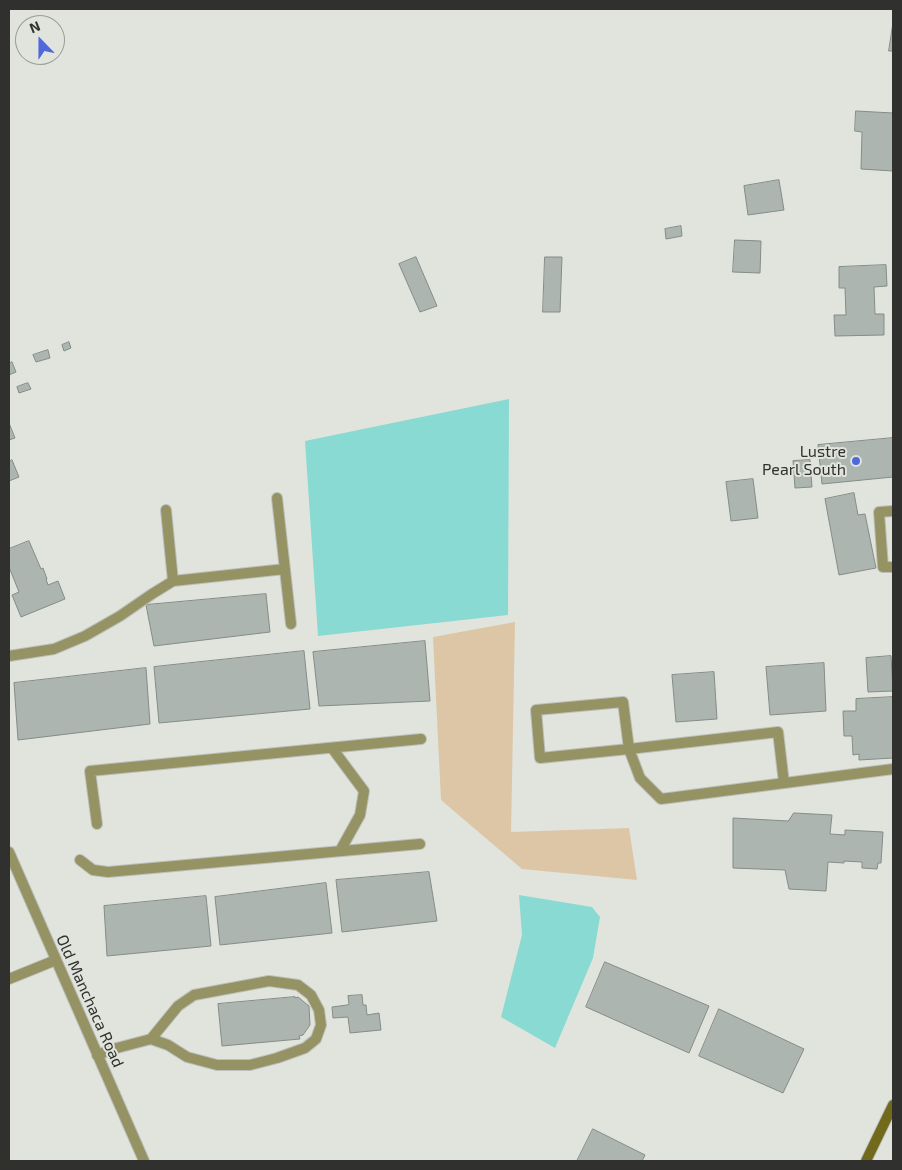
<!DOCTYPE html>
<html>
<head>
<meta charset="utf-8">
<style>
  body { margin:0 }
  #map { position:relative; width:902px; height:1170px; overflow:hidden; background:#e0e4dd; font-family:"Exo 2",sans-serif }
  canvas { display:block }
  .frame { position:absolute; inset:0; border:10px solid #30312e; pointer-events:none }
  .north { position:absolute; left:15px; top:15px; width:50px; height:50px; box-sizing:border-box; background:#e0e4dd; border:1px solid #9a9c97; border-radius:50%; rotate:338deg; font-size:14px; font-weight:700; line-height:20px; text-align:center; color:#30312e }
  .north::after { content:''; display:block; margin:auto; width:18px; height:22px; background:#4f68dc; clip-path:polygon(50% 0,100% 100%,50% 72%,0 100%) }
</style>
</head>
<body>
<div id="map">
<canvas width="902" height="1170"></canvas>
<div class="frame"></div>
<div class="north">N</div>
</div>
<script>
const ctx = document.querySelector('canvas').getContext('2d');
ctx.lineJoin = 'round';
function fill(path, color) { ctx.fillStyle = color; ctx.fill(path, 'evenodd'); }
function trace(path, color, width, dash) { ctx.strokeStyle = color; ctx.lineWidth = width; ctx.lineCap = dash ? 'butt' : 'round'; ctx.setLineDash(dash || []); ctx.stroke(path); }
function write(font, color, halo, rows, align = 'center') {
  ctx.font = font + ' "Exo 2",sans-serif'; ctx.lineWidth = 4; ctx.setLineDash([]); ctx.textBaseline = 'middle'; ctx.strokeStyle = halo; ctx.fillStyle = color; for (const [text, x, y, turn = 0] of rows) {
    ctx.save(); ctx.translate(x, y); ctx.rotate((+turn || 0) * Math.PI / 180); ctx.textAlign = isNaN(turn) ? turn : align; if (halo) ctx.strokeText(text, 0, 0); ctx.fillText(text, 0, 0); ctx.restore();
  }
}
const green = new Path2D(`
  M 515,622 L 511,832 L 629,828 L 637,880 L 522,869 L 441,800 L 433,637 Z`);
const water = new Path2D(`
  M 509,399 L 508,615 L 318,636 L 305,441 Z
  M 519,895 L 592,907 L 600,917 L 593,958 L 555,1048 L 501,1017 L 522,935 Z`);
const building = new Path2D(`
  M 893,23 L 893,51 L 889,51 Z
  M 856,111 L 893,113 L 893,171 L 861,169 L 862,132 L 855,131 Z
  M 779,180 L 784,210 L 748,215 L 744,186 Z
  M 681,226 L 682,236 L 666,239 L 665,229 Z
  M 735,240 L 761,241 L 760,273 L 733,272 Z
  M 416,257 L 437,306 L 420,312 L 399,264 Z
  M 545,257 L 562,257 L 560,312 L 543,312 Z
  M 886,265 L 887,286 L 874,287 L 875,314 L 884,314 L 884,335 L 835,336 L 834,315 L 846,315 L 845,288 L 839,288 L 839,267 Z
  M 69,342 L 71,348 L 64,351 L 62,345 Z
  M 48,350 L 50,358 L 36,362 L 33,355 Z
  M 12,362 L 16,372 L 9,375 L 9,364 Z
  M 28,383 L 31,389 L 19,393 L 17,387 Z
  M 9,423 L 15,438 L 9,440 Z
  M 893,438 L 893,477 L 822,484 L 818,445 Z
  M 12,460 L 19,477 L 9,481 L 9,462 Z
  M 810,460 L 812,487 L 795,488 L 793,461 Z
  M 753,479 L 758,518 L 731,521 L 726,482 Z
  M 854,493 L 858,515 L 865,514 L 876,568 L 839,575 L 825,499 Z
  M 29,541 L 41,569 L 43,568 L 47,579 L 46,579 L 48,585 L 58,581 L 65,599 L 21,617 L 12,595 L 19,592 L 9,567 L 9,549 Z
  M 266,594 L 270,632 L 154,646 L 146,605 Z
  M 425,641 L 430,701 L 319,706 L 313,652 Z
  M 304,651 L 310,709 L 159,723 L 154,667 Z
  M 891,656 L 893,691 L 868,692 L 866,658 Z
  M 824,663 L 826,711 L 770,715 L 766,667 Z
  M 146,668 L 150,724 L 18,740 L 14,683 Z
  M 714,672 L 717,719 L 676,722 L 672,675 Z
  M 893,697 L 893,758 L 859,760 L 859,754 L 853,755 L 852,736 L 844,736 L 843,711 L 856,711 L 856,699 Z
  M 794,813 L 832,815 L 830,834 L 845,835 L 845,830 L 883,832 L 881,863 L 878,863 L 877,869 L 862,868 L 862,862 L 844,861 L 844,863 L 828,862 L 826,891 L 789,889 L 785,870 L 733,868 L 733,818 L 788,821 Z
  M 429,872 L 437,921 L 342,932 L 336,880 Z
  M 326,883 L 332,933 L 220,945 L 215,897 Z
  M 206,896 L 211,946 L 107,956 L 104,906 Z
  M 605,962 L 709,1006 L 689,1053 L 586,1007 Z
  M 362,995 L 363,1005 L 366,1005 L 367,1015 L 379,1013 L 381,1030 L 350,1033 L 348,1017 L 333,1018 L 332,1007 L 347,1005 L 349,1004 L 348,996 Z
  M 295,997 L 295,998 L 298,997 L 309,1006 L 310,1025 L 303,1035 L 299,1036 L 300,1039 L 222,1046 L 218,1004 Z
  M 719,1009 L 804,1049 L 783,1093 L 699,1056 Z
  M 593,1129 L 645,1155 L 642,1161 L 577,1161 Z`);
const service = new Path2D(`
  M 277,498 L 291,624
  M 166,510 L 173,581
  M 893,511 L 879,512 L 883,567 L 893,567
  M 9,656 L 54,649 L 85,636 L 120,616 L 152,594 L 173,581 L 285,569
  M 332,748 L 364,791 L 360,815 L 340,851
  M 784,783 L 778,732 L 629,749 L 540,758 L 536,710 L 623,702 L 629,749 L 640,778 L 661,799 L 893,769
  M 97,824 L 90,771 L 421,739
  M 80,860 L 93,870 L 108,872 L 420,844
  M 9,979 L 56,960
  M 97,1055 L 117,1048 L 151,1039 L 168,1045 L 187,1057 L 217,1065 L 250,1065 L 277,1058 L 305,1048 L 316,1039 L 321,1025 L 319,1010 L 311,995 L 298,985 L 269,981 L 194,995 L 178,1006 L 151,1039`);
const tertiary = new Path2D(`
  M 9,852 L 144,1161`);
const secondary = new Path2D(`
  M 866,1161 L 893,1105`);
const markers = [
  [856,461,5,"#4f68dc"]
];
const poiNames = [
  ["Lustre",846,452],
  ["Pearl South",846,470]
];
const streetNames = [
  ["Old Manchaca Road",90,1001,66]
];
fill(green, '#ddc6a6');
fill(water, '#88dad2');
fill(building, '#adb5b0');
trace(building, '#848c87', 1);
trace(service, '#bdc0ba', 12);
trace(tertiary, '#bdc0ba', 12);
trace(secondary, '#bdc0ba', 12);
trace(service, '#959264', 10);
trace(tertiary, '#959264', 10);
trace(secondary, '#716a1d', 10);
for (const [x, y, r, color] of markers) { const dot = new Path2D(); dot.arc(x, y, r, 0, 2 * Math.PI); ctx.fillStyle = color; ctx.fill(dot); trace(dot, '#e0e4dd', 2); }
write('16px', '#30312e', '#e0e4dd', poiNames, 'right');
write('16px', '#30312e', '#e0e4dd', streetNames);
</script>
</body>
</html>
